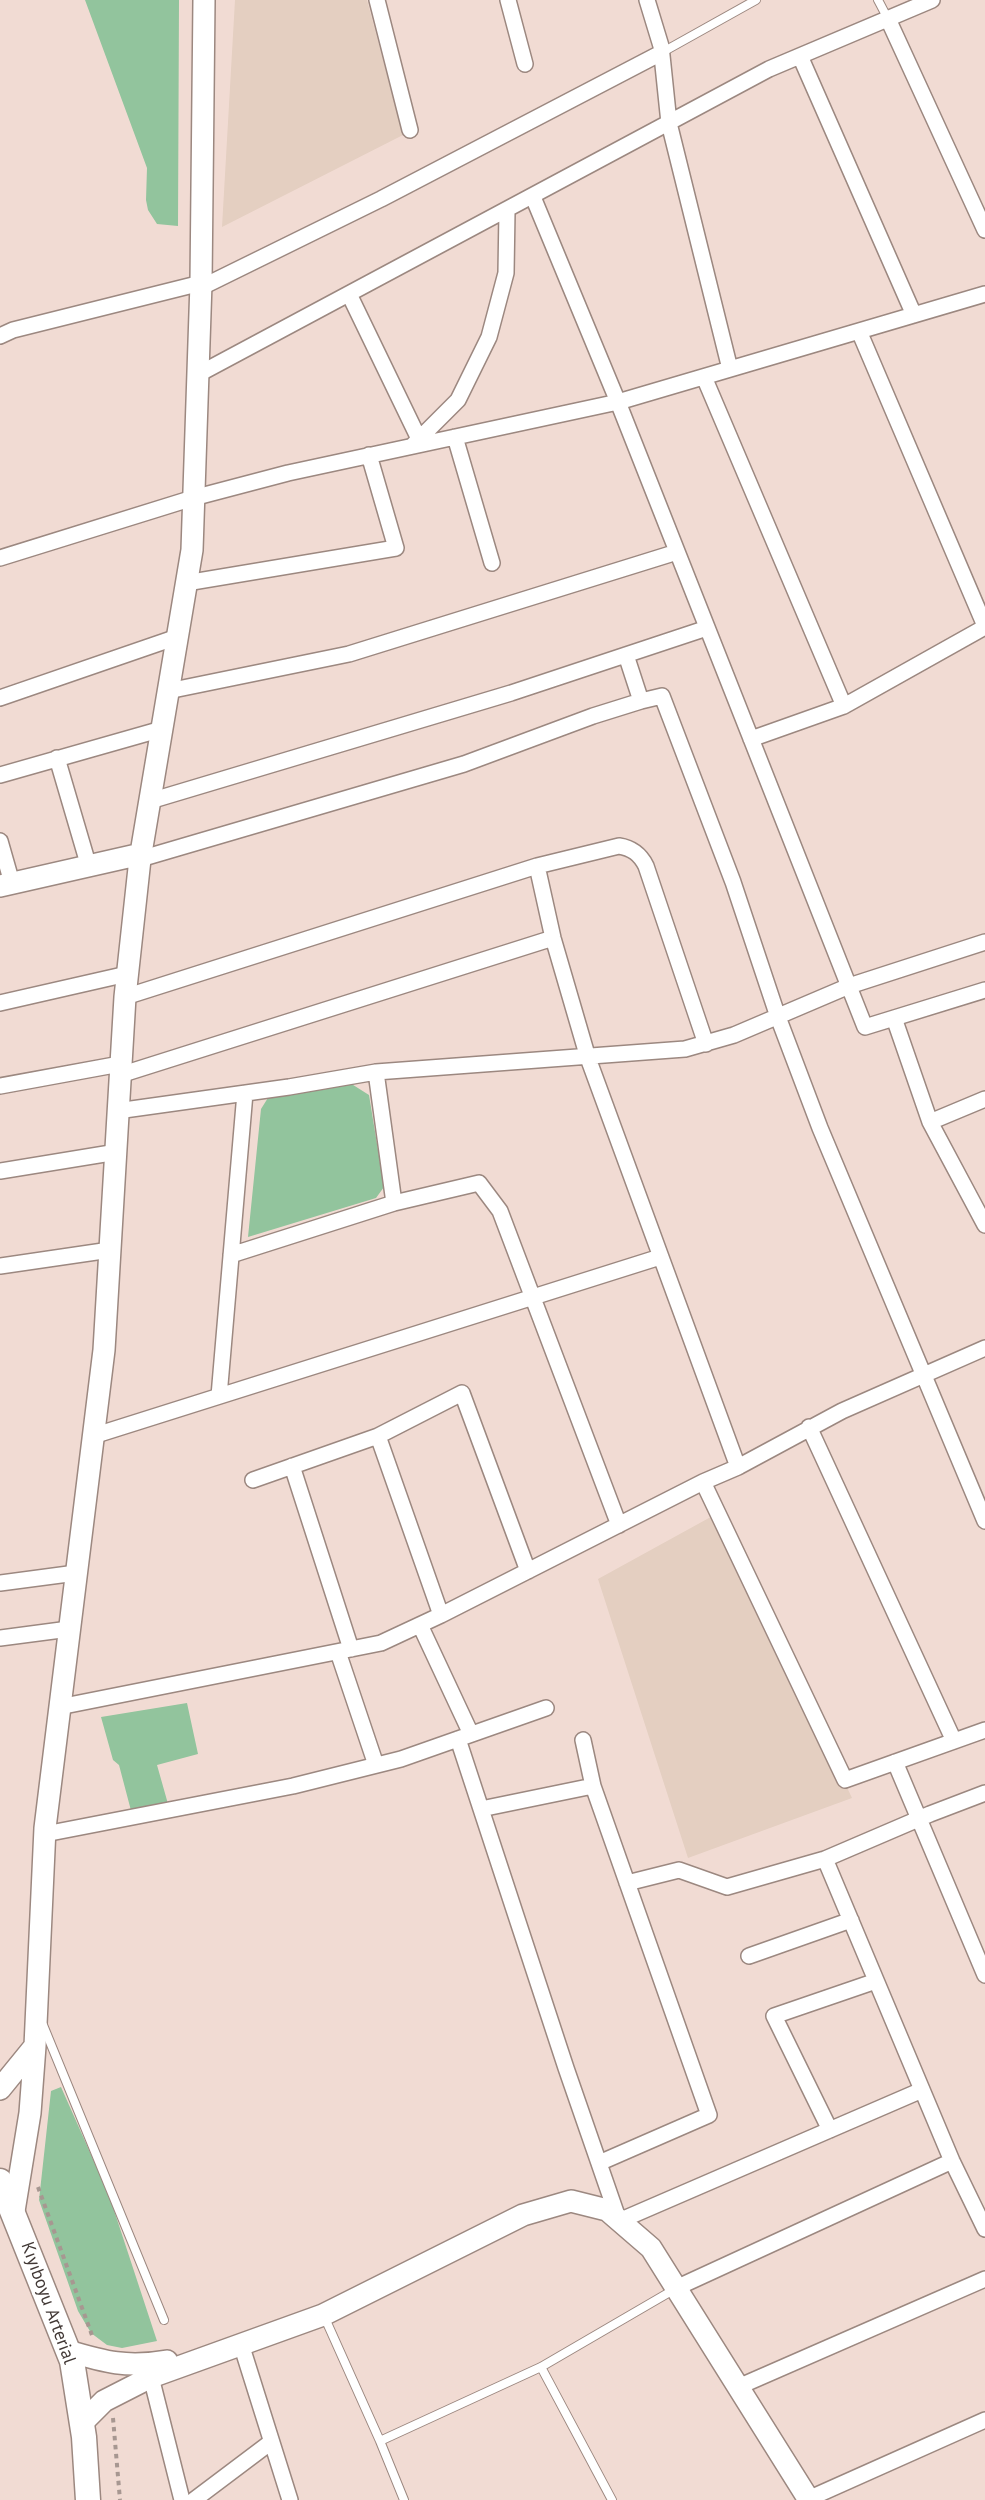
<!DOCTYPE html>
<html>
<head>
<meta charset="utf-8">
<style>
  body { margin:0 }
  canvas { display:block; background:#f1dbd3 }
</style>
</head>
<body>
<canvas width="985" height="2500"></canvas>
<script>
const ctx = document.querySelector('canvas').getContext('2d');
ctx.lineJoin = 'round';
function fill(path, color) { ctx.fillStyle = color; ctx.fill(path, 'evenodd'); }
function trace(path, color, width, dash) { ctx.strokeStyle = color; ctx.lineWidth = width; ctx.lineCap = dash ? 'butt' : 'round'; ctx.setLineDash(dash || []); ctx.stroke(path); }
function write(font, color, halo, rows, align = 'center') {
  ctx.font = font + ' "PT Sans",sans-serif'; ctx.lineWidth = 6; ctx.setLineDash([]); ctx.textBaseline = 'middle'; ctx.strokeStyle = halo; ctx.fillStyle = color; for (const [text, x, y, turn = 0] of rows) {
    ctx.save(); ctx.translate(x, y); ctx.rotate((+turn || 0) * Math.PI / 180); ctx.textAlign = isNaN(turn) ? turn : align; if (halo) ctx.strokeText(text, 0, 0); ctx.fillText(text, 0, 0); ctx.restore();
  }
}
const education = new Path2D(`
  M 235,0 L 367,0 L 403,135 L 222,227 Z
  M 718,1513 L 852,1798 L 688,1858 L 598,1579 Z`);
const green = new Path2D(`
  M 85,0 L 179,0 L 178,226 L 157,224 L 148,210 L 146,200 L 147,168 Z
  M 350,1083 L 369,1095 L 384,1187 L 376,1198 L 248,1237 L 261,1109 L 271,1093 Z
  M 187,1703 L 198,1754 L 157,1765 L 170,1811 L 134,1822 L 119,1765 L 113,1760 L 101,1717 Z
  M 61,2087 L 109,2195 L 157,2341 L 122,2348 L 107,2345 L 91,2333 L 78,2311 L 39,2200 L 51,2091 Z`);
const path = new Path2D(`
  M 38,2187 L 93,2338
  M 113,2418 L 120,2500`);
const lane = new Path2D(`
  M 878,0 L 888,19
  M 661,53 L 756,0
  M 43,2025 L 164,2320
  M 324,2316 L 380,2441 L 404,2500
  M 541,2367 L 612,2500
  M 380,2441 L 541,2367 L 675,2289`);
const street = new Path2D(`
  M 377,0 L 410,130
  M 508,0 L 525,64
  M 647,0 L 661,46 L 669,123 L 730,369
  M 888,19 L 985,230
  M 800,56 L 914,315
  M 533,197 L 618,402 L 865,1027 L 985,990
  M 200,288 L 381,199 L 661,53
  M 349,294 L 419,439
  M 859,331 L 985,626
  M 0,336 L 13,330 L 201,283
  M 197,375 L 769,69 L 932,0
  M 704,377 L 844,706 L 985,627
  M 455,437 L 492,563
  M 412,446 L 458,400 L 489,337 L 506,273 L 507,211
  M 0,558 L 193,498 L 288,473 L 618,402 L 985,294
  M 186,583 L 396,548 L 369,455
  M 168,691 L 349,654 L 677,552
  M 0,698 L 177,637
  M 641,701 L 662,696 L 733,882 L 778,1017 L 820,1128 L 985,1521
  M 751,739 L 844,706
  M 57,758 L 89,867
  M 0,775 L 162,729
  M 150,801 L 511,693 L 707,628
  M 0,841 L 12,883
  M 140,859 L 464,764 L 593,716 L 641,701 L 626,655
  M 537,866 L 619,846 C 632,848 640,854 646,866 L 706,1044
  M 125,997 L 537,866 L 553,938 L 588,1058 L 738,1467
  M 0,1003 L 127,974
  M 894,1018 L 930,1122 L 985,1225
  M 376,1072 L 394,1203 L 479,1183 L 500,1211 L 619,1525
  M 120,1075 L 553,938
  M 0,1086 L 120,1064
  M 117,1111 L 289,1087 L 376,1072 L 685,1049 L 734,1035 L 849,986 L 985,942
  M 930,1122 L 985,1099
  M 0,1171 L 117,1152
  M 231,1255 L 394,1203
  M 0,1266 L 110,1250
  M 219,1396 L 245,1093
  M 809,1427 L 954,1741
  M 93,1436 L 660,1257
  M 378,1436 L 462,1393 L 528,1571
  M 292,1466 L 351,1649
  M 253,1480 L 378,1436 L 441,1615
  M 703,1482 L 845,1780 L 985,1730
  M 0,1583 L 76,1573
  M 420,1625 L 471,1734
  M 0,1638 L 69,1629
  M 338,1652 L 376,1765
  M 59,1707 L 381,1643 L 441,1615 L 703,1482 L 738,1467 L 842,1411 L 985,1348
  M 458,1739 L 566,2068 L 619,2221 L 922,2090
  M 583,1740 L 593,1786 L 709,2115 L 599,2163
  M 895,1762 L 985,1975
  M 481,1809 L 593,1786
  M 45,1834 L 293,1786 L 401,1759 L 546,1708
  M 825,1859 L 952,2161 L 985,2229
  M 627,1883 L 679,1870 L 727,1887 L 825,1859 L 930,1814 L 985,1793
  M 749,1956 L 851,1920
  M 830,2130 L 774,2016 L 876,1981
  M 676,2288 L 952,2161
  M 241,2344 L 290,2500
  M 151,2377 L 182,2500
  M 738,2387 L 985,2279
  M 808,2499 L 985,2420
  M 194,2500 L 271,2442`);
const secondary = new Path2D(`
  M 0,886 L 141,854
  M 0,2089 L 35,2046 L 45,1828 L 104,1350 L 125,997 L 140,859 L 192,550 L 201,283 L 204,0
  M 14,2211 L 30,2113 L 35,2046
  M 68,2351 C 105,2362 127,2368 167,2361
  M 82,2423 L 104,2401 L 151,2377 L 323,2315 L 523,2215 L 571,2201 L 607,2210 L 651,2248 L 809,2500`);
const primary = new Path2D(`
  M 0,2181 L 72,2361 L 84,2437 L 88,2500`);
const streetNames = [
  ["Kıyıboyu Arterial",48,2303,70]
];
fill(education, '#e4cfc1');
fill(green, '#92c49d');
trace(lane, '#9c8880', 10);
trace(street, '#9c8880', 18);
trace(secondary, '#9c8880', 24);
trace(primary, '#9c8880', 27);
trace(path, '#a79791', 4, [4.5, 4.5]);
trace(lane, '#fff', 8);
trace(street, '#fff', 15);
trace(secondary, '#fff', 21);
trace(primary, '#fff', 24);
write('18px', '#423936', '#fff', streetNames);
</script>
</body>
</html>
